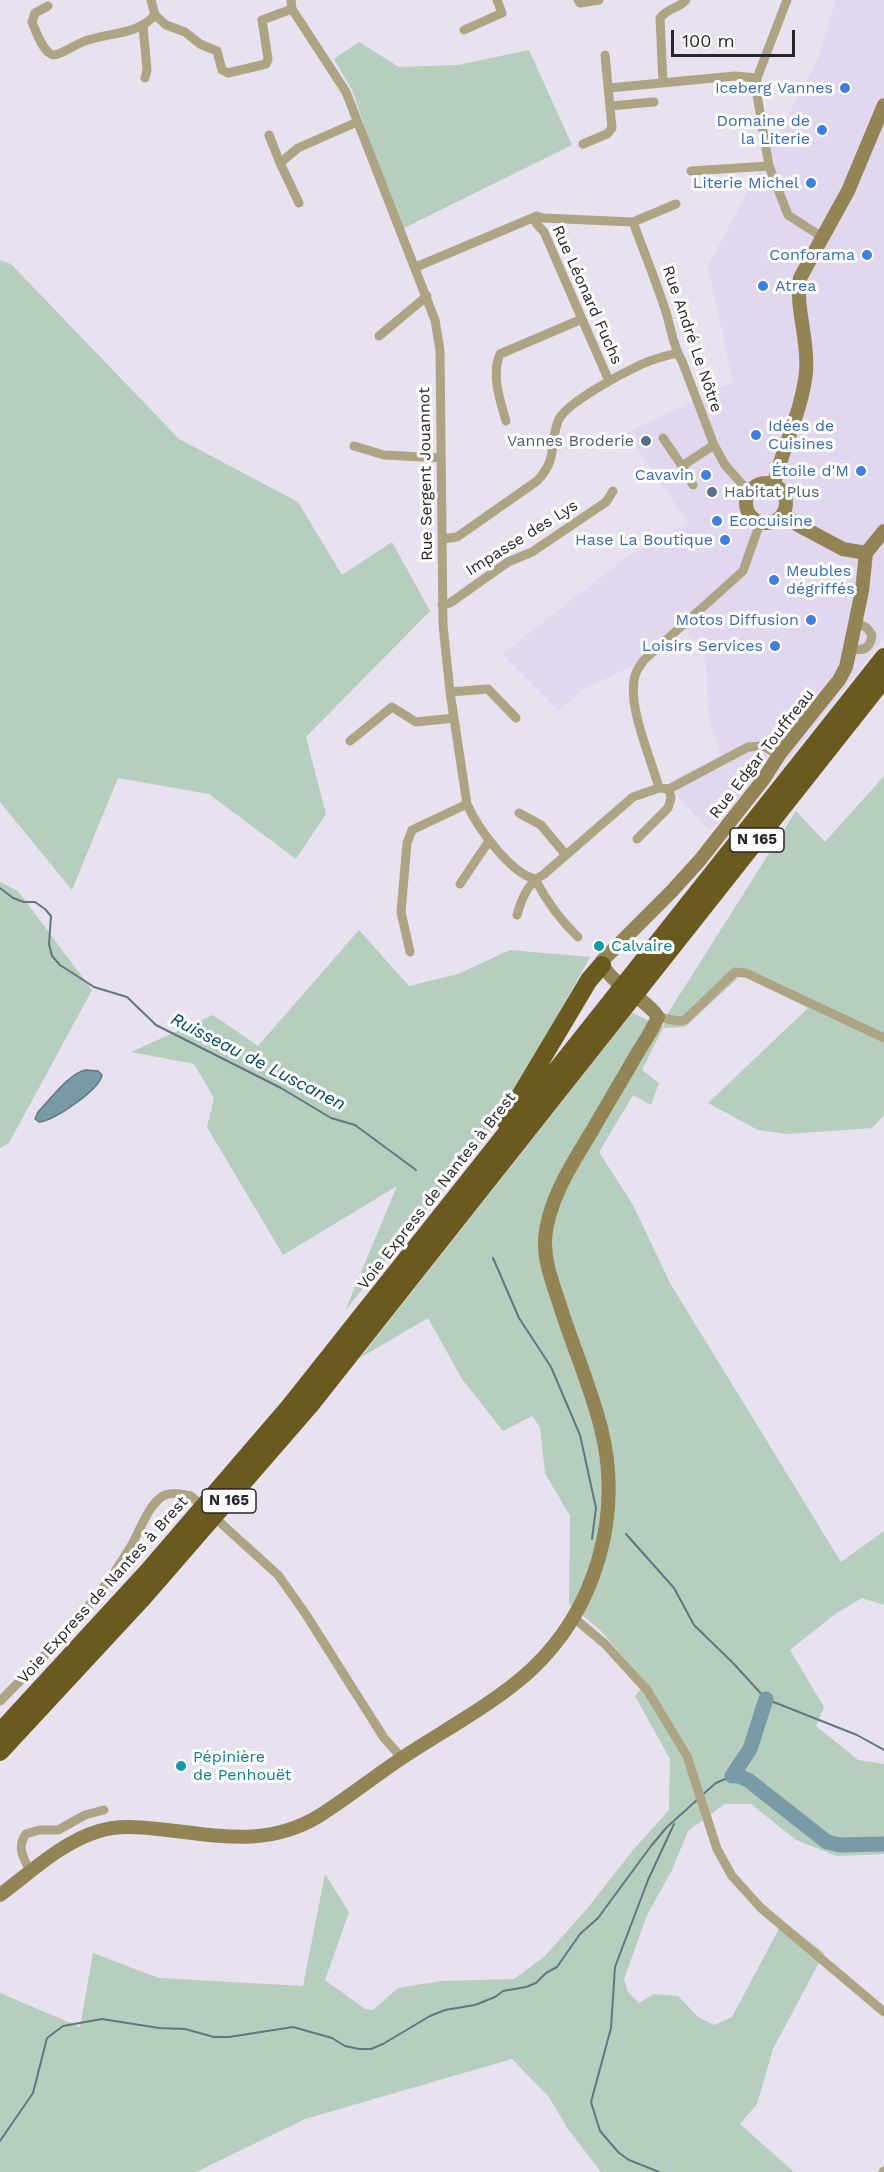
<!DOCTYPE html>
<html>
<head>
<meta charset="utf-8">
<style>
  body { margin:0 }
  #map { position:relative; width:884px; height:2172px; overflow:hidden; background:#e7e1f0; font-family:"Work Sans",sans-serif }
  canvas { display:block }
  .scale { position:absolute; left:671px; top:30px; width:124px; height:27px; box-sizing:border-box; border:3px solid #28252b; border-top:0; padding-left:8px; font-size:18px; line-height:21px; white-space:nowrap; color:#28252b; -webkit-text-stroke:4px #fff; paint-order:stroke }
</style>
</head>
<body>
<div id="map">
<canvas width="884" height="2172"></canvas>
<div class="scale">100 m</div>
</div>
<script>
const ctx = document.querySelector('canvas').getContext('2d');
ctx.lineJoin = 'round';
function fill(path, color) { ctx.fillStyle = color; ctx.fill(path, 'evenodd'); }
function trace(path, color, width, dash) { ctx.strokeStyle = color; ctx.lineWidth = width; ctx.lineCap = dash ? 'butt' : 'round'; ctx.setLineDash(dash || []); ctx.stroke(path); }
function write(font, color, halo, rows, align = 'center') {
  ctx.font = font + ' "Work Sans",sans-serif'; ctx.lineWidth = 6; ctx.setLineDash([]); ctx.textBaseline = 'middle'; ctx.strokeStyle = halo; ctx.fillStyle = color; for (const [text, x, y, turn = 0] of rows) {
    ctx.save(); ctx.translate(x, y); ctx.rotate((+turn || 0) * Math.PI / 180); ctx.textAlign = isNaN(turn) ? turn : align; if (halo) ctx.strokeText(text, 0, 0); ctx.fillText(text, 0, 0); ctx.restore();
  }
}
const built = new Path2D(`
  M 836,0 L 884,0 L 884,638 L 765,790 L 709,830 L 679,798 L 670,781 L 721,755 L 709,719 L 705,652 L 684,629 L 645,665 L 628,668 L 585,688 L 559,711 L 502,654 L 627,557 L 688,523 L 627,433 L 733,382 L 708,266 L 818,59 Z`);
const green = new Path2D(`
  M 359,42 L 399,67 L 458,65 L 529,50 L 572,145 L 400,230 L 352,90 L 334,59 Z
  M 0,260 L 11,264 L 179,439 L 298,502 L 342,575 L 392,542 L 430,611 L 306,737 L 326,814 L 296,859 L 209,794 L 118,778 L 72,890 L 0,802 Z
  M 884,776 L 884,1115 L 872,1128 L 787,1134 L 758,1130 L 708,1103 L 808,1008 L 748,978 L 739,977 L 685,1027 L 663,1028 L 642,1070 L 659,1083 L 651,1105 L 633,1095 L 599,1152 L 633,1205 L 670,1283 L 841,1562 L 884,1531 L 884,1605 L 862,1598 L 835,1614 L 790,1650 L 824,1707 L 816,1726 L 858,1760 L 884,1764 L 884,1854 L 837,1856 L 796,1840 L 751,1804 L 725,1804 L 688,1831 L 672,1870 L 647,1915 L 624,1979 L 628,1992 L 639,2003 L 654,1994 L 678,1996 L 698,2017 L 714,2025 L 732,2017 L 783,1921 L 824,1953 L 773,2049 L 757,2104 L 740,2124 L 794,2172 L 601,2172 L 568,2129 L 549,2097 L 512,2059 L 305,2119 L 196,2172 L 0,2172 L 0,1993 L 80,2027 L 93,1953 L 159,1978 L 303,1986 L 325,1874 L 349,1912 L 325,1980 L 365,2009 L 373,2010 L 398,1988 L 442,1981 L 514,1979 L 545,1956 L 586,1910 L 633,1850 L 669,1810 L 670,1759 L 635,1696 L 646,1683 L 599,1629 L 569,1604 L 570,1516 L 545,1473 L 540,1427 L 532,1416 L 503,1431 L 462,1379 L 428,1318 L 360,1358 L 632,1013 L 663,1027 L 668,1013 L 796,811 L 825,842 Z
  M 0,882 L 18,891 L 92,990 L 9,1143 L 0,1148 Z
  M 359,930 L 409,986 L 458,974 L 510,950 L 590,957 L 500,1119 L 345,1311 L 397,1186 L 283,1255 L 207,1127 L 214,1098 L 194,1064 L 131,1052 L 213,1015 L 258,1046 Z`);
const water = new Path2D(`
  M 86,1070 L 98,1071 L 102,1075 C 99,1090 54,1121 39,1122 L 35,1119 L 38,1112 C 50,1100 69,1073 86,1070 Z`);
const stream = new Path2D(`
  M 0,888 L 13,898 L 24,902 L 35,902 L 45,909 L 51,916 L 49,944 L 52,956 L 60,965 L 94,987 L 127,997 L 156,1025 L 281,1088 L 331,1118 L 355,1125 L 416,1170
  M 493,1258 L 519,1318 L 551,1367 L 580,1435 L 596,1508 L 592,1539
  M 626,1534 L 674,1588 L 694,1625 L 733,1663 L 766,1699 L 857,1735 L 884,1750
  M 702,1795 L 716,1783 L 732,1776
  M 0,2141 L 33,2093 L 47,2038 L 63,2026 L 102,2019 L 159,2028 L 185,2029 L 214,2037 L 229,2037 L 293,2027 L 332,2038 L 345,2046 L 359,2049 L 371,2049 L 383,2044 L 430,2016 L 445,2010 L 475,2005 L 495,1997 L 503,1991 L 526,1987 L 536,1983 L 546,1973 L 557,1967 L 580,1934 L 598,1918 L 651,1846 L 667,1827 L 698,1799
  M 659,2172 L 629,2160 L 619,2153 L 600,2131 L 591,2102 L 611,2028 L 615,1967 L 648,1880 L 674,1824`);
const river = new Path2D(`
  M 766,1699 L 750,1749 L 732,1776 L 739,1776 L 748,1780 L 827,1842 L 840,1845 L 884,1844`);
const street = new Path2D(`
  M 151,0 L 155,15 L 166,25 L 185,32 L 200,44 L 217,51 L 222,70 L 228,73 L 266,64 L 268,59 L 262,20 L 292,9
  M 291,0 L 292,9 L 346,92 L 435,320 L 440,350 L 443,625 L 450,692 L 467,804 C 477,827 510,873 535,879 C 547,902 559,919 578,937
  M 578,0 L 580,3 L 599,0
  M 787,0 L 757,78 L 756,89 L 769,166 L 788,215 L 822,237
  M 48,6 L 35,13 L 32,22 C 36,31 42,50 51,54 C 58,58 77,43 85,41 C 110,32 136,36 155,15
  M 143,26 L 147,70 L 145,78
  M 464,30 L 502,13 L 497,0
  M 663,83 L 660,18 C 669,7 678,9 686,0
  M 609,88 L 735,76 L 757,78
  M 610,106 L 654,102
  M 269,135 L 280,163 L 298,148 L 357,122
  M 583,144 L 607,134 L 612,128 L 605,55
  M 280,163 L 299,203
  M 691,171 L 769,166
  M 633,222 C 644,252 656,281 666,312 C 671,328 673,347 682,361 L 714,445 L 725,465 L 749,492
  M 536,223 L 544,232 L 609,381
  M 416,267 L 537,216 L 543,218 L 633,222 L 676,204
  M 379,336 L 427,296
  M 506,421 C 500,400 491,375 500,354 L 582,319
  M 663,438 L 682,466 L 714,445
  M 354,446 L 384,455 L 441,458
  M 682,466 L 693,485
  M 442,539 L 457,537 L 537,481 C 558,459 549,446 558,421 C 565,403 623,373 642,364 C 653,359 665,356 677,353
  M 442,605 L 450,603 L 508,562 L 532,552 L 606,502 L 613,491
  M 850,649 C 864,651 870,649 872,635 L 867,628 L 856,622
  M 450,692 L 488,689 L 516,718
  M 350,741 L 392,707 L 416,722 L 454,718
  M 659,788 C 651,758 625,702 636,673 C 638,668 641,664 644,660 L 743,571 L 760,523
  M 519,813 L 541,825 L 566,855
  M 637,839 L 668,808 L 671,798 L 669,789
  M 460,884 L 489,841
  M 517,915 C 521,900 528,882 543,875 L 633,797 L 659,788 L 669,789 L 748,747 L 763,746 L 779,755
  M 410,952 L 401,912 L 407,843 L 412,830 L 467,804
  M 658,1017 L 678,1021 L 685,1020 L 735,972 L 746,973 L 884,1038
  M 574,1618 L 605,1644 L 647,1690 L 687,1756 L 717,1849 L 732,1876 L 761,1908 L 884,2012
  M 0,1701 C 37,1664 74,1626 106,1584 C 115,1572 123,1559 131,1546 C 140,1531 146,1510 160,1498 C 169,1491 180,1494 191,1496 L 278,1575 L 305,1613 L 384,1738 L 402,1758
  M 31,1872 C 24,1860 16,1847 26,1834 L 39,1830 L 58,1830 L 85,1815 L 104,1810
  M 883,2172 L 884,2171`);
const secondary = new Path2D(`
  M746 503a20 20 0 1 1 40 0a20 20 0 1 1-40 0Z
  M 774,484 C 783,446 802,411 806,372 C 809,340 795,308 800,278 L 848,191 L 884,105
  M 784,514 L 798,525 L 843,549 L 866,553
  M 0,1895 C 31,1872 62,1842 99,1831 C 118,1825 139,1827 158,1829 C 216,1835 266,1848 319,1816 C 349,1797 376,1775 405,1756 C 446,1729 495,1703 531,1670 C 596,1609 623,1515 601,1428 C 591,1388 574,1349 561,1309 C 554,1286 544,1264 545,1239 C 548,1200 572,1164 592,1131 C 606,1106 621,1082 635,1057 C 643,1044 652,1031 658,1017 C 646,998 605,981 602,961 L 672,891 L 700,860 L 763,780 L 779,755 L 839,680 L 846,667 L 862,591 L 866,553 L 884,531`);
const highway = new Path2D(`
  M 505,1121 L 589,980 L 602,965
  M 0,1732 L 148,1571 L 289,1407 L 884,657
  M 0,1752 L 141,1600 L 312,1403 L 884,679`);
const markers = [
  [845,88,6,"#3f7fe0"],
  [822,130,6,"#3f7fe0"],
  [811,183,6,"#3f7fe0"],
  [867,255,6,"#3f7fe0"],
  [763,286,6,"#3f7fe0"],
  [756,435,6,"#3f7fe0"],
  [646,441,6,"#5c6f8a"],
  [861,471,6,"#3f7fe0"],
  [706,475,6,"#3f7fe0"],
  [712,492,6,"#5c6f8a"],
  [717,521,6,"#3f7fe0"],
  [725,540,6,"#3f7fe0"],
  [774,580,6,"#3f7fe0"],
  [811,620,6,"#3f7fe0"],
  [775,646,6,"#3f7fe0"],
  [599,946,6,"#0f9aa8"],
  [181,1766,6,"#0f9aa8"]
];
const shields = [
  [757,840,54],
  [229,1501,54]
];
const shieldNames = [
  ["N 165",757,840],
  ["N 165",229,1501]
];
const shopNames = [
  ["Iceberg Vannes",833,88],
  ["Domaine de",810,121],
  ["la Literie",810,139],
  ["Literie Michel",799,183],
  ["Conforama",855,255],
  ["Atrea",775,286,"left"],
  ["Idées de",768,426,"left"],
  ["Cuisines",768,444,"left"],
  ["Étoile d'M",849,471],
  ["Cavavin",694,475],
  ["Ecocuisine",729,521,"left"],
  ["Hase La Boutique",713,540],
  ["Meubles",786,571,"left"],
  ["dégriffés",786,589,"left"],
  ["Motos Diffusion",799,620],
  ["Loisirs Services",763,646]
];
const streetNames = [
  ["Rue Léonard Fuchs",587,295,66],
  ["Rue André Le Nôtre",692,339,71],
  ["Rue Sergent Jouannot",426,474,-91],
  ["Impasse des Lys",522,538,-32],
  ["Rue Edgar Touffreau",762,754,-52],
  ["Voie Express de Nantes à Brest",437,1191,-52],
  ["Voie Express de Nantes à Brest",103,1590,-48]
];
const serviceNames = [
  ["Vannes Broderie",634,441],
  ["Habitat Plus",724,492,"left"]
];
const cultureNames = [
  ["Calvaire",611,946],
  ["Pépinière",193,1757],
  ["de Penhouët",193,1775]
];
const waterNames = [
  ["Ruisseau de Luscanen",258,1062,27]
];
fill(built, '#e1d7ee');
fill(green, '#b6cebd');
fill(water, '#7a9aa7');
trace(water, '#617782', 1.5);
trace(stream, '#617782', 2);
trace(river, '#7a9aa7', 15);
trace(street, '#ada484', 9);
trace(secondary, '#928454', 14);
trace(highway, '#6a5a1f', 18);
for (const [x, y, r, color] of markers) { const dot = new Path2D(); dot.arc(x, y, r, 0, 2 * Math.PI); ctx.fillStyle = color; ctx.fill(dot); trace(dot, '#fff', 2); }
for (const [x, y, w] of shields) { const box = new Path2D(); box.roundRect(x - w / 2, y - 12, w, 24, 4.5); ctx.fillStyle = '#fff'; ctx.fill(box); trace(box, '#28252b', 1.5); }
write('bold 15px', '#28252b', null, shieldNames);
write('16px', '#366cbe', '#fff', shopNames, 'right');
write('16px', '#28252b', '#fff', streetNames);
write('16px', '#4e5e75', '#fff', serviceNames, 'right');
write('16px', '#0d838f', '#fff', cultureNames, 'left');
write('italic 18px', '#01495d', '#fff', waterNames);
</script>
</body>
</html>
